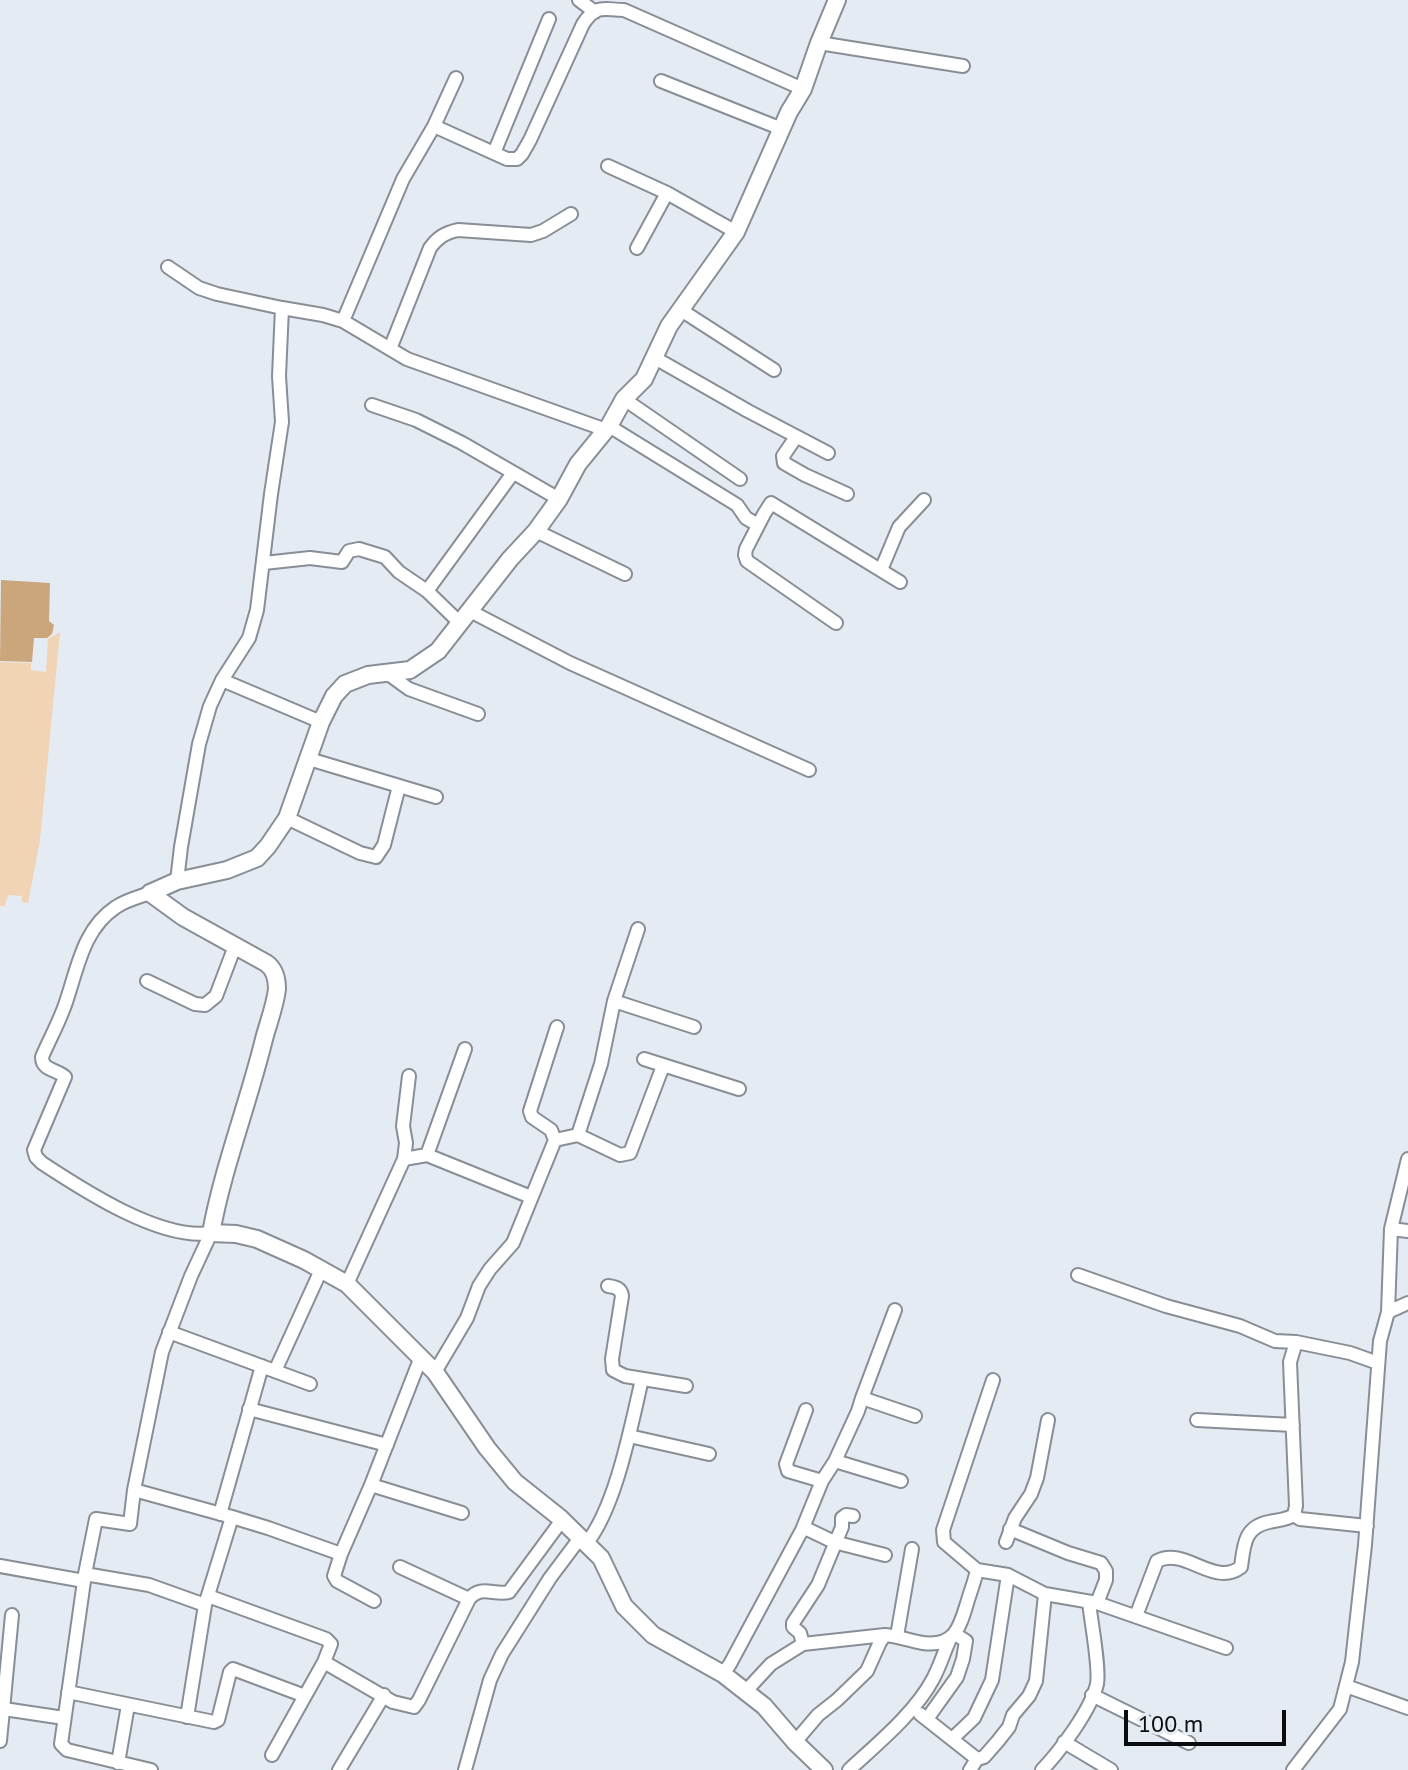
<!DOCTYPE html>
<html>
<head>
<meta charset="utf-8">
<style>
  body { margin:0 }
  #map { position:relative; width:1408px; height:1770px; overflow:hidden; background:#e4ebf2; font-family:"PT Sans",sans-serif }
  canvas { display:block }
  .scale { position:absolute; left:1124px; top:1710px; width:162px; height:36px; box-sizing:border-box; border:4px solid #0a0c0f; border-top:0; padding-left:10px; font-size:24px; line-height:28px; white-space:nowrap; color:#0a0c0f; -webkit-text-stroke:6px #e4ebf2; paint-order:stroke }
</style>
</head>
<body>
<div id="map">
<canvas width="1408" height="1770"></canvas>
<div class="scale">100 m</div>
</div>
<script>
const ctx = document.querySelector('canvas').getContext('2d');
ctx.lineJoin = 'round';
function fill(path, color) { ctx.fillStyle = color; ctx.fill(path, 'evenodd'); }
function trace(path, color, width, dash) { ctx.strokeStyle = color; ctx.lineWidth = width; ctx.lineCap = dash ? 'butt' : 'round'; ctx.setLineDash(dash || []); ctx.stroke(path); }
const green = new Path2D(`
  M 60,632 L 40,840 L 28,903 L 22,902 L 22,896 L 8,895 L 5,906 L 0,906 L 0,662 L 31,663 L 31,670 L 46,672 L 48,639 Z`);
const water = new Path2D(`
  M 1,580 L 50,583 L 49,621 L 54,625 L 52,634 L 47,638 L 34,638 L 32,662 L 0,661 Z`);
const minor = new Path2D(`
  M 579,0 L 595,12
  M 819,43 L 963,66
  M 661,81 L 782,129
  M 434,126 L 507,159 L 517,159 L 522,154 L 530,140 L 583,24 C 597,3 604,10 624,10 L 803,89
  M 494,153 L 549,19
  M 608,166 L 667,193 L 736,232
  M 637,248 L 667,193
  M 168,267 L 199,288 L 217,294 L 282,308 L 323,315 L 343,321 L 407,359 L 606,430
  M 681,310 L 774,370
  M 343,321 L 403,179 L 434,126 L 456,78
  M 390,349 L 430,248 C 438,237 445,233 458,230 L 531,235 L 543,231 L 571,214
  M 655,358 L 748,411 L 828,453
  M 624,399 L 740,479
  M 372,405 L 416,420 L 462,443 L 559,499
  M 609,426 L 737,505 L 746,518 L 758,525
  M 796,437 L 783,456 L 784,463 L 805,475 L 847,494
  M 536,531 L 625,574
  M 264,563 L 310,558 L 342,562 L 349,551 L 359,549 L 385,557 L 399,572 L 427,591 L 460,623
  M 881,570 L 899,527 L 924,500
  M 427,591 L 513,473
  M 470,611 L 570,663 L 809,770
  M 836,623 L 747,561 L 745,555 L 746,549 L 764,514 L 771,503 L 900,582
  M 387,673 L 409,689 L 478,714
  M 222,680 L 321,722
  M 309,759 L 436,797
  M 287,818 L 360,853 L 376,857 L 384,845 L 399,786
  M 177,881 L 181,847 L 199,744 L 210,706 L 222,680 L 249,638 L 257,610 L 271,494 L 282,422 L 279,376 L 282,308
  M 150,893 C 139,897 126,900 116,907 C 84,928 78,966 67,999 C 61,1019 50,1038 42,1057 C 42,1071 57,1069 65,1077 L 34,1150 L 36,1157 L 42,1163 C 83,1190 161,1241 211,1233
  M 147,981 L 195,1004 L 205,1005 L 216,996 L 235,946
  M 614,1001 L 694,1027
  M 644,1059 L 739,1089
  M 578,1135 L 620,1155 L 630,1153 L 663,1066
  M 555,1140 L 578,1135 L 601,1064 L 614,1001 L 638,929
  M 427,1155 L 465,1049
  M 404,1159 L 427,1155 L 531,1197
  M 1391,1229 L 1408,1159
  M 1078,1275 L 1166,1306 L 1240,1326 L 1275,1341 L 1296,1342
  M 347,1284 L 404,1159 L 406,1143 L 403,1126 L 409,1076
  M 608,1286 C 615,1287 621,1288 622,1296 L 612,1359 L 613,1370 L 625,1376 L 686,1386
  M 1388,1312 L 1391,1229 L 1408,1231
  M 169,1332 L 310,1384
  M 275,1371 L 321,1270
  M 435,1372 L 467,1318 L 479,1286 L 490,1269 L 513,1243 L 555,1140 L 551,1130 L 532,1117 L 530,1111 L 557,1027
  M 862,1398 L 895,1310
  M 249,1409 L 387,1445
  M 806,1410 L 786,1464 L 788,1471 L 822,1481
  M 1197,1420 L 1293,1425
  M 629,1436 L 709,1454
  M 835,1461 L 901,1481
  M 371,1485 L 462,1513
  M 134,1490 L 162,1352 L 191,1276 L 211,1233
  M 220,1514 L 262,1366
  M 1294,1515 L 1300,1519 L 1367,1526
  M 232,1517 L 134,1490 L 130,1524 L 96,1519 L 85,1574 L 149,1585 L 205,1605 L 232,1517 L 268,1528 L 341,1554 L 371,1485 L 421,1357
  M 1010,1529 L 1068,1553 L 1101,1563 L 1106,1571 L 1106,1580 L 1097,1603
  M 802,1530 L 807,1529 L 834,1542 L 885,1555
  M 1006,1542 L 1015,1518 L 1031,1494 L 1037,1478 L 1048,1420
  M 586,1544 C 616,1507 631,1426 642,1379
  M 341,1554 L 334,1576 L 337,1581 L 374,1601
  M 0,1566 L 84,1581
  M 400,1567 L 469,1599
  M 977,1570 L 944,1542 L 943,1530 L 993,1380
  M 85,1574 L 61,1744 L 67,1750 L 151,1770
  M 208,1596 L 326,1639 L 331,1644 L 324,1662 L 272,1755
  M 1136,1616 L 1157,1561 C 1185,1546 1214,1588 1241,1567 C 1244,1545 1244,1527 1269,1522 C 1278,1520 1286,1520 1294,1515 L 1296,1506 L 1290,1362 L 1296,1342 L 1350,1353 L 1378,1363
  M 897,1636 L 912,1549
  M 803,1644 L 800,1633 L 793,1627 L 793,1623 L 818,1585 L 842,1527 L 842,1518 L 846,1515 L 853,1516
  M 324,1662 L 393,1702 L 414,1707 L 419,1700 L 469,1599 C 481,1584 494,1596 509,1592 L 562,1520
  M 723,1674 L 730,1664 L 802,1530 L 822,1481 L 835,1461 L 858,1411 L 862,1398 L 915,1416
  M 1346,1686 L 1408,1708
  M 68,1692 L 214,1722 L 218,1720 L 230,1672 L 233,1669 L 305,1696
  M 745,1692 L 771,1664 L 803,1644 L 885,1635 C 898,1636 910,1641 923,1643 C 956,1647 960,1626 968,1600 C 971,1590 975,1580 977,1570 L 1008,1575 L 1045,1594 L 1097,1603 L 1226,1648
  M 1092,1695 L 1189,1743
  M 4,1709 L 64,1718
  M 920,1714 L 977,1759
  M 187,1717 L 205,1605
  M 927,1719 L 957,1677 L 963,1659 L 966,1641 L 955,1634
  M 952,1739 L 974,1718 L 992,1680 L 1008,1575
  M 0,1741 L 12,1615
  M 795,1742 L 818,1715 L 837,1700 L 867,1671 L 880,1642 L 885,1635
  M 1064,1742 L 1111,1770
  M 118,1763 L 128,1705
  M 339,1770 L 384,1695
  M 465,1770 L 490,1680 L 502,1654 L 550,1578 L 580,1538
  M 849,1770 C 877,1744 915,1713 933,1679 C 940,1666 944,1652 950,1639
  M 970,1770 L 977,1759 L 984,1757 L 998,1741 L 1009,1727 L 1013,1715 L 1029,1696 L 1036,1681 L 1045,1594
  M 1042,1770 C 1060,1751 1091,1710 1097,1684 C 1100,1667 1091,1622 1089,1602
  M 1293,1770 L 1340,1709 L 1352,1662 L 1365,1545 L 1380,1341 L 1388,1312 L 1408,1303`);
const tertiary = new Path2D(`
  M 150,893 L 183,917 L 266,963 C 275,969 277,978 277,989 C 275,1007 267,1026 263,1043 C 247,1107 223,1168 211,1233 L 236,1234 L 257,1239 L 304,1260 L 347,1284 L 435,1372 L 487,1448 L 515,1482 L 559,1517 L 601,1558 L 624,1606 L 653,1635 L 723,1674 L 764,1706 L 795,1742 L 824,1770
  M 150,893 L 177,881 L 227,870 L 257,858 L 268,846 L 287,818 L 321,722 L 334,696 L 345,684 L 368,675 L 410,670 L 438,651 L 510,559 L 536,531 L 559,499 L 578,464 L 609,426 L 624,399 L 644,379 L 669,326 L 736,232 L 789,112 L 803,89 L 819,43 L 837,0`);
fill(green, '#f0d4b5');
fill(water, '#cba67b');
trace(minor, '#888e95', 16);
trace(tertiary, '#888e95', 20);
trace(minor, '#fff', 12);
trace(tertiary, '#fff', 16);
</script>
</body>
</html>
